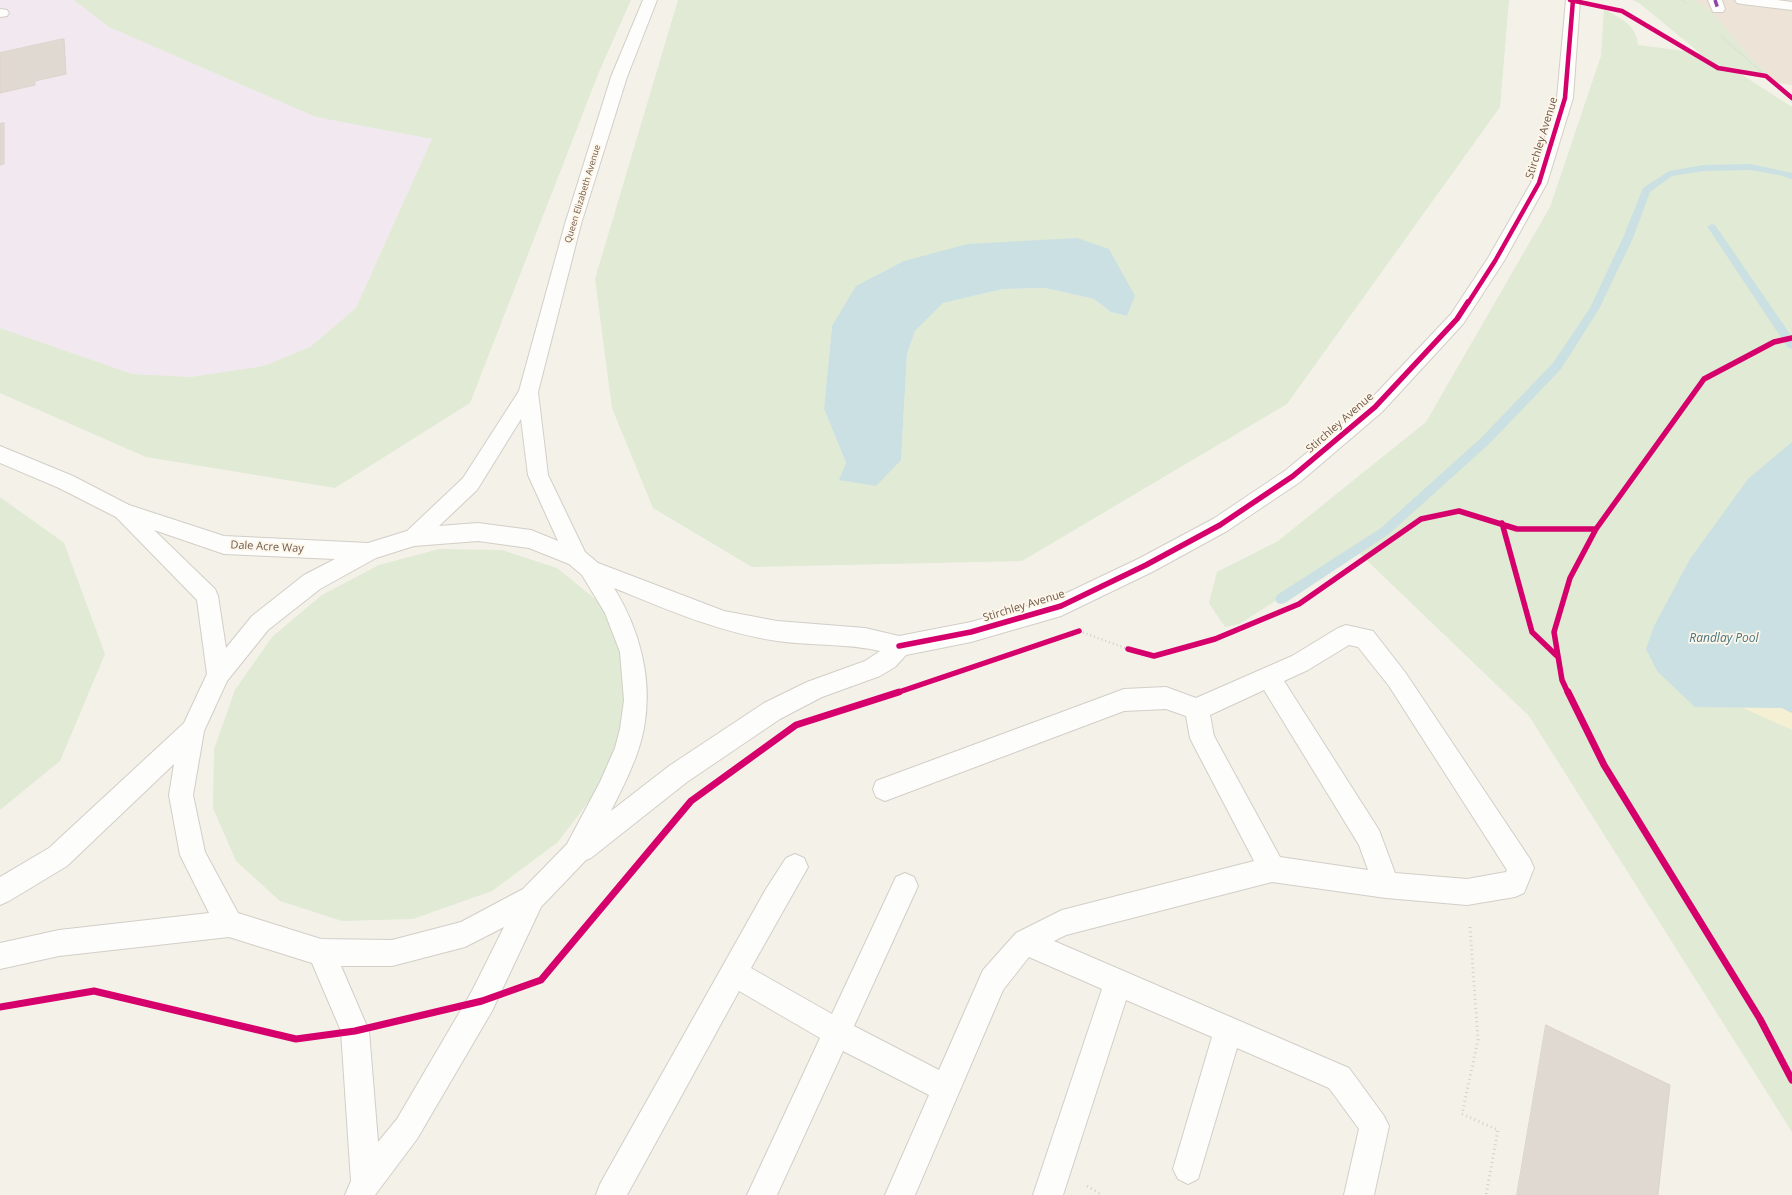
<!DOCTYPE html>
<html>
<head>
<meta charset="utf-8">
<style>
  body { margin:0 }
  canvas { display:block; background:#f4f1e9 }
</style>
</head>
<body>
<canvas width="1792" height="1195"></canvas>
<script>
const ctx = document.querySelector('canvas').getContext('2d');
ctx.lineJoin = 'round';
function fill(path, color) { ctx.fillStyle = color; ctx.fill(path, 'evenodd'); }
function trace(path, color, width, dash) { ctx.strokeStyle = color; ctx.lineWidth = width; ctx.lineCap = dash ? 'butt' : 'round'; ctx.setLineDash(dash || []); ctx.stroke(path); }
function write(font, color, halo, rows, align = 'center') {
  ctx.font = font + ' "Open Sans",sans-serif'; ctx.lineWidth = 3.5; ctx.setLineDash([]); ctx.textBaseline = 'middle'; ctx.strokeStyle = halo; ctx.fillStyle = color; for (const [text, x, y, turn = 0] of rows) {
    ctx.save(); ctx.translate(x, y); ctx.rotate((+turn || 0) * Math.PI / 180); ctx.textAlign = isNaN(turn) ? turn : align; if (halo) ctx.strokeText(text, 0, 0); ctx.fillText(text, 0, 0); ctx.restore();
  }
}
const residential = new Path2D(`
  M 1695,0 L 1792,0 L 1792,85 L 1777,83 L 1749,56 L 1711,11 Z`);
const education = new Path2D(`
  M 0,0 L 74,0 L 109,27 L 316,117 L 432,139 L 356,308 L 310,347 L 264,366 L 191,377 L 132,374 L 0,328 Z`);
const green = new Path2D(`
  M 74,0 L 631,0 L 599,72 L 470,403 L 335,488 L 146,457 L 0,393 L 0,328 L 132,374 L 191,377 L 264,366 L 310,347 L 356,308 L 432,139 L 316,117 L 109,27 Z
  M 678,0 L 1509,0 L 1500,107 L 1287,404 L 1022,561 L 752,567 L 653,508 L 612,408 L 595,279 ZM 1109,249 L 1128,310 L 1127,316 L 1111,312 L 1094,299 L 1045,288 L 1003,289 L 943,303 L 915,331 L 907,354 L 901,460 L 840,480 L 846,463 L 824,409 L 832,326 Z
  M 1632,0 L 1695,0 L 1711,11 L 1749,56 L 1767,73 L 1763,74 L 1730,67 L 1792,107 L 1792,1132 L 1529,716 L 1356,550 L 1239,624 L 1225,627 L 1209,603 L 1217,572 L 1278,541 L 1426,422 L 1550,207 L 1601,56 L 1604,9 C 1621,19 1636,24 1638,45 L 1700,53 L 1639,3 Z
  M 0,497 L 64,543 L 105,654 L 60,761 L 0,810 Z
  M 439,549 L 502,550 L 557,568 L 600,603 L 624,654 L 627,714 L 605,780 L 558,842 L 492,891 L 413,919 L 342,921 L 280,901 L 236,861 L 213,808 L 214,749 L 235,690 L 272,637 L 322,595 L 379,565 Z`);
const sand = new Path2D(`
  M 1741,707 L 1782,708 L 1792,713 L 1792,730 Z`);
const water = new Path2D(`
  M 1077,238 L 1109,249 L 1135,296 L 1127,316 L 1111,312 L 1094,299 L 1045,288 L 1003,289 L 943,303 L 915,331 L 907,354 L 901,460 L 876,486 L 839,480 L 846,463 L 824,409 L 832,326 L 856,286 L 904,261 L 968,244 Z
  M 1792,442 L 1792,713 L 1782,708 L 1695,707 L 1657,671 L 1646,649 L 1654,626 L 1690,559 L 1748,479 Z`);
const stream = new Path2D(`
  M 1750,164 L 1792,173 L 1792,179 L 1779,175 L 1750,170 L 1704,171 L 1672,176 L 1650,192 L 1633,238 L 1599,309 L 1561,369 L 1489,444 L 1389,534 L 1285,603 L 1281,604 L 1277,603 L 1275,599 L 1277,595 L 1381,528 L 1481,438 L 1553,363 L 1590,308 L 1623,238 L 1643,188 L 1669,171 L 1704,165 Z
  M 1712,224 L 1715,225 L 1792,337 L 1792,349 L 1788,348 L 1709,229 L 1707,227 Z`);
const building = new Path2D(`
  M 64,39 L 66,74 L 35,81 L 35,85 L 0,93 L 0,53 Z
  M 4,123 L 4,164 L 0,165 L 0,124 Z
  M 1546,1025 L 1670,1085 L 1658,1195 L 1517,1195 Z`);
const pathFar2 = new Path2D(`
  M 1682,0 L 1687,4
  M 1720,35 L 1766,76`);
const pathFar1 = new Path2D(`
  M 1079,631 L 1128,649`);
const path = new Path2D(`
  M 1470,927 L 1478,1040 L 1462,1114 L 1498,1130 L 1486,1195
  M 1087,1186 L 1102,1195`);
const minor = new Path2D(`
  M 643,0 L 657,0 L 627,77 L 581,224 L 538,392 L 548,475 L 585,552 L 598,563 L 724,611 L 777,621 L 865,628 L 899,636 L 971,622 L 1056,598 L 1138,559 L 1213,519 L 1286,470 L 1368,402 L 1451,314 L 1488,258 L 1531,183 L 1557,98 L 1566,0 L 1580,0 L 1573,98 L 1547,183 L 1504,261 L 1463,324 L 1382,412 L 1300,482 L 1227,531 L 1154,571 L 1061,616 L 971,642 L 906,655 L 895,667 L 880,676 L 822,697 L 780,719 L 687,782 L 591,858 L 586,860 L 541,907 L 492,1011 L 417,1139 L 375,1195 L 345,1195 L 351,1181 L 341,1031 L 312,963 L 229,937 L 59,956 L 0,969 L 0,943 L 59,930 L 209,913 L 180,855 L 169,795 L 174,764 L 67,866 L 9,901 L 0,905 L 0,877 L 49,848 L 184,723 L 207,674 L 197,600 L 116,517 L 59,488 L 0,463 L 0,446 L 73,476 L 129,505 L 224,536 L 368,543 L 407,531 L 463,478 L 519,391 L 565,224 L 611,77 ZM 521,419 L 528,475 L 558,541 L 531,530 L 478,523 L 439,526 L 477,490 ZM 154,530 L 224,554 L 335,559 L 304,575 L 252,616 L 226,648 L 218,596 L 215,589 ZM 478,541 L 529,548 L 569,564 L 582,575 L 605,613 L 620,652 L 624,700 L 620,729 L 615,748 L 600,782 L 567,844 L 523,889 L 461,922 L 392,940 L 321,939 L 238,913 L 205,852 L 193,795 L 204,731 L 227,681 L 268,630 L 320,589 L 376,558 L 414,546 ZM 614,588 C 668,610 718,632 777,641 C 811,646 846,643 880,651 L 865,661 L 807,682 L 764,703 L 669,766 L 611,811 C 624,785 639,756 644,728 C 653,680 640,630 614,588 ZM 504,927 L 472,991 L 397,1119 L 378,1142 L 369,1031 L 341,966 L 392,966 L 465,947 Z
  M 1708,0 L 1722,0 L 1725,9 L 1723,12 L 1713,12 Z
  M 1735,0 L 1777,0 L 1792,2 L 1792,10 L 1742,4 L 1737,3 Z
  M 0,9 L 7,10 L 9,13 L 7,16 L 0,17 Z
  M 1346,625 L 1373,631 L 1405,672 L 1530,859 L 1534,868 L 1524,893 L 1515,897 L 1467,905 L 1386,898 L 1272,882 L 1066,935 L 1054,941 L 1349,1068 L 1384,1116 L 1389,1126 L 1374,1195 L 1344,1195 L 1359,1129 L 1329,1088 L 1237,1048 L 1198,1179 L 1188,1184 L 1178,1179 L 1173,1169 L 1212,1037 L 1126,1000 L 1063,1195 L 1033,1195 L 1102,989 L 1029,957 L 1003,990 L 915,1195 L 885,1195 L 929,1095 L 843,1051 L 777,1195 L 747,1195 L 820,1038 L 739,991 L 627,1195 L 596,1195 L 600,1184 L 766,889 L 786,858 L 795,854 L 804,858 L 808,867 L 751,968 L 832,1014 L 896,877 L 905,873 L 914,877 L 918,886 L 854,1026 L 939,1070 L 983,970 L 1016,933 L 1062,910 L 1254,861 L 1194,746 L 1190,738 L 1186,716 L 1166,709 L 1124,711 L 885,801 L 876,797 L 873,789 L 876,781 L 1124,689 L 1166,687 L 1196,698 L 1292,656 L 1338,628 ZM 1349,645 L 1358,647 L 1389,686 L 1507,870 L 1506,872 L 1467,879 L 1395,873 L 1379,830 L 1284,681 L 1308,670 ZM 1264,690 L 1359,845 L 1368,870 L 1280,857 L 1214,736 L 1210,715 Z`);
const quiet = new Path2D(`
  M 1715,0 L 1718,9`);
const cyclewayFar2 = new Path2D(`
  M 1570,0 L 1622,11 L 1718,68 L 1766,76 L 1792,98
  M 1468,303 L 1495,261 L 1539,183 L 1565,98 L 1573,0`);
const cyclewayFar1 = new Path2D(`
  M 1502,523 L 1532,632 L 1558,657
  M 899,646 L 971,632 L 1061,606 L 1146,565 L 1220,525 L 1293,476 L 1375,407 L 1457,319 L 1468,302
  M 1128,649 L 1154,656 L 1215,639 L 1299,604 L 1421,519 L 1459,511 L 1517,529 L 1596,529
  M 896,693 L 1079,631
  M 1568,693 L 1562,680 L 1554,632 L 1570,578 L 1596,529 L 1704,379 L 1774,342 L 1792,338`);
const cycleway = new Path2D(`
  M 1568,692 L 1604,765 L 1760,1019 L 1792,1080
  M 0,1007 L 94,991 L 296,1039 L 355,1031 L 482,1001 L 541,980 L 691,801 L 796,725 L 899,692`);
const farStreetnames = [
  ["Queen Elizabeth Avenue",583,194,-73]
];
const streetNames = [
  ["Stirchley Avenue",1542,138,-73],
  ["Stirchley Avenue",1340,423,-41],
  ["Dale Acre Way",267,547,3],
  ["Stirchley Avenue",1024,606,-17]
];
const waterNames = [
  ["Randlay Pool",1724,639]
];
fill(residential, '#ede4d7');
fill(education, '#f1e8f0');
fill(green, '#e0ead5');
fill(sand, '#f5efd3');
fill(water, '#cbe0e3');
fill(stream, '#cbe0e3');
fill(building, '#e0d9d1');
trace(building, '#dcd4cc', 1);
trace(minor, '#d3cec7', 2);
trace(pathFar2, '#d6d0ca', 2, [0.5, 2]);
trace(pathFar1, '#d6d0ca', 2.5, [1, 3]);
trace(path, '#d6d0ca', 3, [1, 3.5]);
fill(minor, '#fdfdfc');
trace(quiet, '#8e44ad', 3.5, [7, 3.5]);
trace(cyclewayFar2, '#d6006c', 4.5);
trace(cyclewayFar1, '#d6006c', 5.5);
trace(cycleway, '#d6006c', 7);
write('9px', '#6f5a4c', '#fdf6e9', farStreetnames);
write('11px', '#6f5a4c', '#fdf6e9', streetNames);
write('italic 12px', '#487480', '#fdf6e9', waterNames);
</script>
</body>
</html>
